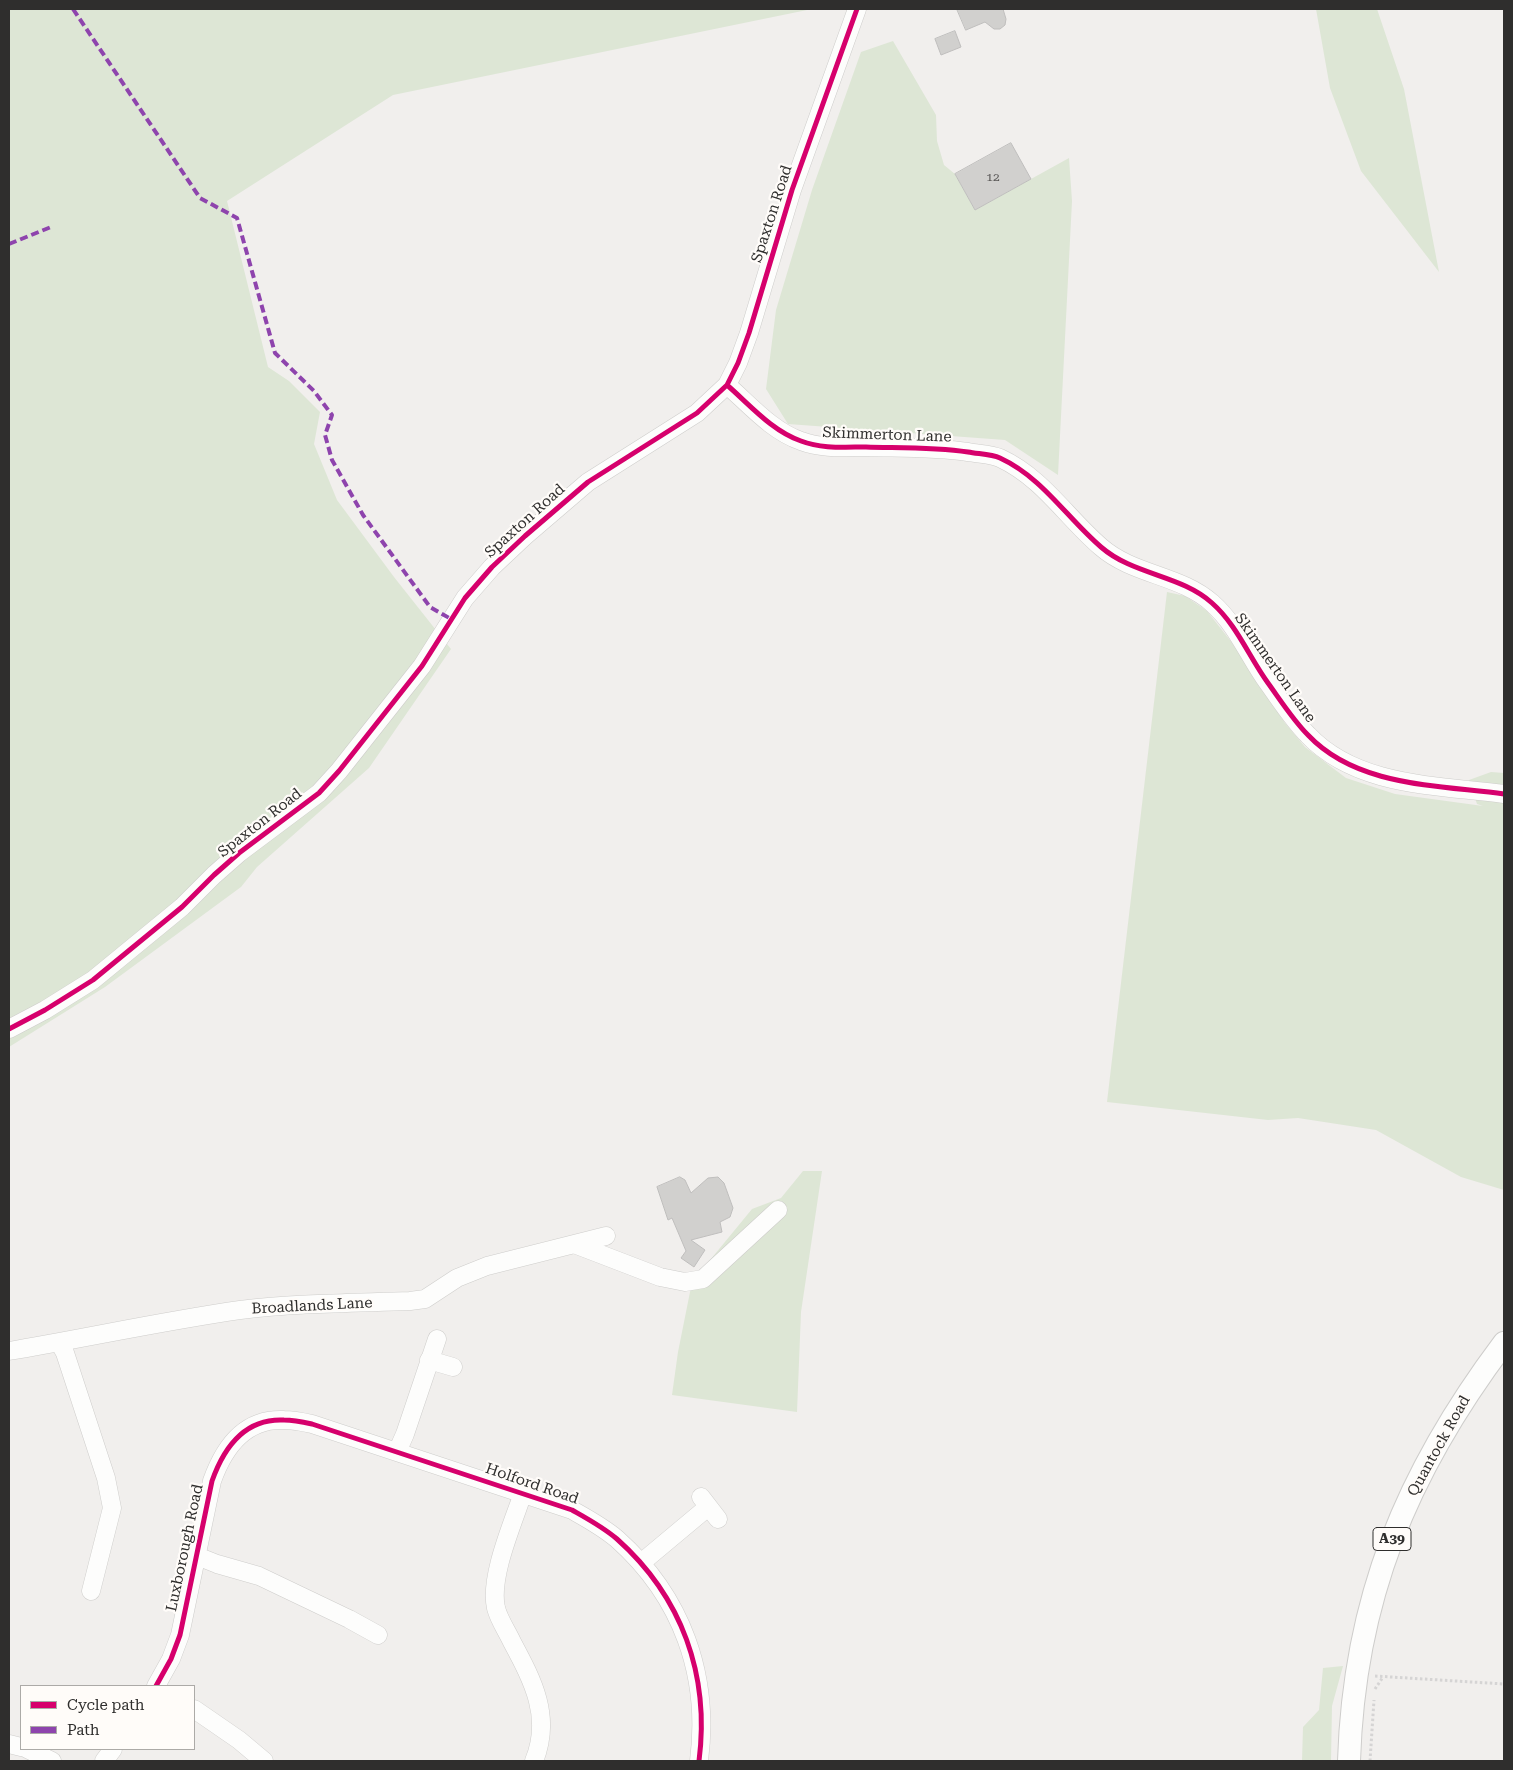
<!DOCTYPE html>
<html>
<head>
<meta charset="utf-8">
<style>
  body { margin:0 }
  #map { position:relative; width:1513px; height:1770px; overflow:hidden; background:#f1efed; font-family:"Roboto Serif",serif }
  canvas { display:block }
  .frame { position:absolute; inset:0; border:10px solid #2f2e2d; pointer-events:none }
  .legend { position:absolute; left:20px; top:1685px; width:175px; height:65px; box-sizing:border-box; background:#fffcf9; border:1px solid #acaaa7; margin:0; padding:6px 9px; list-style:none; font-size:15px; color:#2f2e2d }
  .legend li { display:flex; align-items:center; gap:10px; height:25px }
  .legend b { width:25px; border:1px solid #acaaa7 }
</style>
</head>
<body>
<div id="map">
<canvas width="1513" height="1770"></canvas>
<div class="frame"></div>
<ul class="legend">
<li><b style="height:6px;background:#d6006c"></b>Cycle path</li>
<li><b style="height:6px;background:#8e44ad"></b>Path</li>
</ul>
</div>
<script>
const ctx = document.querySelector('canvas').getContext('2d');
ctx.lineJoin = 'round';
function fill(path, color) { ctx.fillStyle = color; ctx.fill(path, 'evenodd'); }
function trace(path, color, width, dash) { ctx.strokeStyle = color; ctx.lineWidth = width; ctx.lineCap = dash ? 'butt' : 'round'; ctx.setLineDash(dash || []); ctx.stroke(path); }
function write(font, color, halo, rows, align = 'center') {
  ctx.font = font + ' "Roboto Serif",serif'; ctx.lineWidth = 4.5; ctx.setLineDash([]); ctx.textBaseline = 'middle'; ctx.strokeStyle = halo; ctx.fillStyle = color; for (const [text, x, y, turn = 0] of rows) {
    ctx.save(); ctx.translate(x, y); ctx.rotate((+turn || 0) * Math.PI / 180); ctx.textAlign = isNaN(turn) ? turn : align; if (halo) ctx.strokeText(text, 0, 0); ctx.fillText(text, 0, 0); ctx.restore();
  }
}
const green = new Path2D(`
  M 9,9 L 812,9 L 393,95 L 227,201 L 268,367 L 289,381 L 320,412 L 314,444 L 337,500 L 394,577 L 451,649 L 369,768 L 257,867 L 241,887 L 105,987 L 9,1047 Z
  M 1316,9 L 1377,9 L 1404,89 L 1439,272 L 1361,171 L 1330,88 Z
  M 893,41 L 936,115 L 937,141 L 944,165 L 955,174 L 975,210 L 1069,158 L 1072,201 L 1058,475 L 1005,440 L 788,424 L 766,389 L 776,310 L 812,190 L 861,52 Z
  M 1167,592 L 1185,596 L 1207,611 L 1233,644 L 1285,723 L 1305,747 L 1346,778 L 1395,794 L 1483,806 L 1477,804 L 1469,780 L 1491,772 L 1504,773 L 1504,1190 L 1461,1177 L 1376,1130 L 1298,1118 L 1268,1120 L 1107,1102 Z
  M 803,1171 L 822,1171 L 801,1312 L 797,1412 L 672,1395 L 678,1352 L 692,1282 L 752,1209 L 781,1198 Z
  M 1343,1666 L 1332,1706 L 1331,1761 L 1302,1761 L 1303,1727 L 1319,1710 L 1323,1668 Z`);
const building = new Path2D(`
  M 957,9 L 1003,9 L 1006,19 L 1005,25 L 1000,29 L 994,29 L 985,22 L 966,30 Z
  M 955,31 L 961,47 L 941,55 L 935,39 Z
  M 1011,143 L 1031,179 L 975,210 L 955,174 Z
  M 680,1177 L 685,1180 L 691,1193 L 708,1178 L 718,1177 L 724,1183 L 733,1208 L 730,1217 L 720,1222 L 722,1232 L 691,1240 L 705,1250 L 694,1267 L 681,1258 L 686,1251 L 672,1218 L 668,1220 L 657,1187 Z`);
const path = new Path2D(`
  M 1375,1676 L 1504,1684
  M 1375,1689 L 1383,1677
  M 1370,1761 L 1374,1700`);
const minor = new Path2D(`
  M 727,385 C 750,405 772,431 801,441 C 822,449 844,447 866,447 C 900,448 934,447 968,452 C 978,454 991,454 1000,458 C 1043,478 1066,517 1101,547 C 1133,575 1181,575 1212,603 C 1237,625 1249,657 1268,683 C 1281,701 1293,720 1308,735 C 1357,787 1438,785 1504,794
  M 9,1029 L 45,1010 L 93,980 L 182,907 L 214,875 L 239,853 L 319,793 L 339,771 L 422,666 L 465,598 L 492,567 L 525,536 L 588,482 L 697,413 L 727,385 L 738,363 L 749,333 L 792,190 L 857,9
  M 574,1244 L 660,1277 L 685,1282 L 703,1279 L 778,1210
  M 59,1342 L 65,1353 L 106,1478 L 112,1508 L 91,1591
  M 9,1351 C 86,1338 163,1321 240,1310 C 296,1303 354,1303 410,1301 L 425,1299 L 457,1278 L 487,1266 L 606,1236
  M 429,1360 L 453,1367
  M 397,1452 L 405,1434 L 437,1339
  M 523,1493 C 513,1523 489,1577 496,1608 C 499,1620 507,1631 512,1642 C 533,1681 552,1717 534,1761
  M 701,1497 L 718,1519
  M 197,1556 L 217,1564 L 259,1576 L 349,1619 L 378,1635
  M 641,1563 L 708,1507
  M 156,1686 L 171,1659 L 180,1635 L 212,1481 C 224,1447 245,1418 284,1420 C 293,1420 303,1422 312,1424 L 572,1510 C 588,1519 603,1527 617,1539 C 682,1597 710,1675 699,1761
  M 194,1709 L 239,1740 L 264,1761
  M 9,1744 L 21,1747
  M 27,1749 L 52,1761
  M 104,1761 L 113,1749`);
const major = new Path2D(`
  M 1349,1761 C 1354,1599 1407,1472 1504,1343`);
const quiet = new Path2D(`
  M 73,9 L 200,198 L 237,218 L 275,353 L 314,391 L 332,415 L 325,435 L 332,460 L 363,515 L 430,607 L 451,619
  M 9,244 L 51,227`);
const cycleway = new Path2D(`
  M 727,385 C 750,405 772,431 801,441 C 822,449 844,447 866,447 C 900,448 934,447 968,452 C 978,454 991,454 1000,458 C 1043,478 1066,517 1101,547 C 1133,575 1181,575 1212,603 C 1237,625 1249,657 1268,683 C 1281,701 1293,720 1308,735 C 1357,787 1438,785 1504,794
  M 9,1029 L 45,1010 L 93,980 L 182,907 L 214,875 L 239,853 L 319,793 L 339,771 L 422,666 L 465,598 L 492,567 L 525,536 L 588,482 L 697,413 L 727,385 L 738,363 L 749,333 L 792,190 L 857,9
  M 156,1686 L 171,1659 L 180,1635 L 212,1481 C 224,1447 245,1418 284,1420 C 293,1420 303,1422 312,1424 L 572,1510 C 588,1519 603,1527 617,1539 C 682,1597 710,1675 699,1761`);
const numberNames = [
  ["12",993,177]
];
const shields = [
  [1392,1539,38]
];
const shieldNames = [
  ["A39",1392,1539]
];
const streetNames = [
  ["Spaxton Road",772,214,-72],
  ["Skimmerton Lane",887,435,2],
  ["Spaxton Road",525,521,-42],
  ["Skimmerton Lane",1275,668,55],
  ["Spaxton Road",260,823,-38],
  ["Broadlands Lane",312,1306,-3],
  ["Quantock Road",1439,1446,-61],
  ["Holford Road",532,1484,19],
  ["Luxborough Road",185,1548,-78]
];
fill(green, '#dde6d5');
fill(building, '#d1d0ce');
trace(building, '#bfbebd', 1);
trace(minor, '#cecdcb', 19);
trace(major, '#cecdcb', 24);
trace(path, '#d5d4d4', 3, [2.5, 2.5]);
trace(minor, '#fdfdfc', 18);
trace(major, '#fdfdfc', 22);
trace(quiet, '#8e44ad', 4, [8, 4]);
trace(cycleway, '#d6006c', 5);
write('12px', '#585655', null, numberNames);
for (const [x, y, w] of shields) { const box = new Path2D(); box.roundRect(x - w / 2, y - 11.5, w, 23, 4); ctx.fillStyle = '#fffcf9'; ctx.fill(box); trace(box, '#2f2e2d', 1); }
write('bold 14px', '#2f2e2d', null, shieldNames);
write('15px', '#2f2e2d', '#fffcf9', streetNames);
</script>
</body>
</html>
